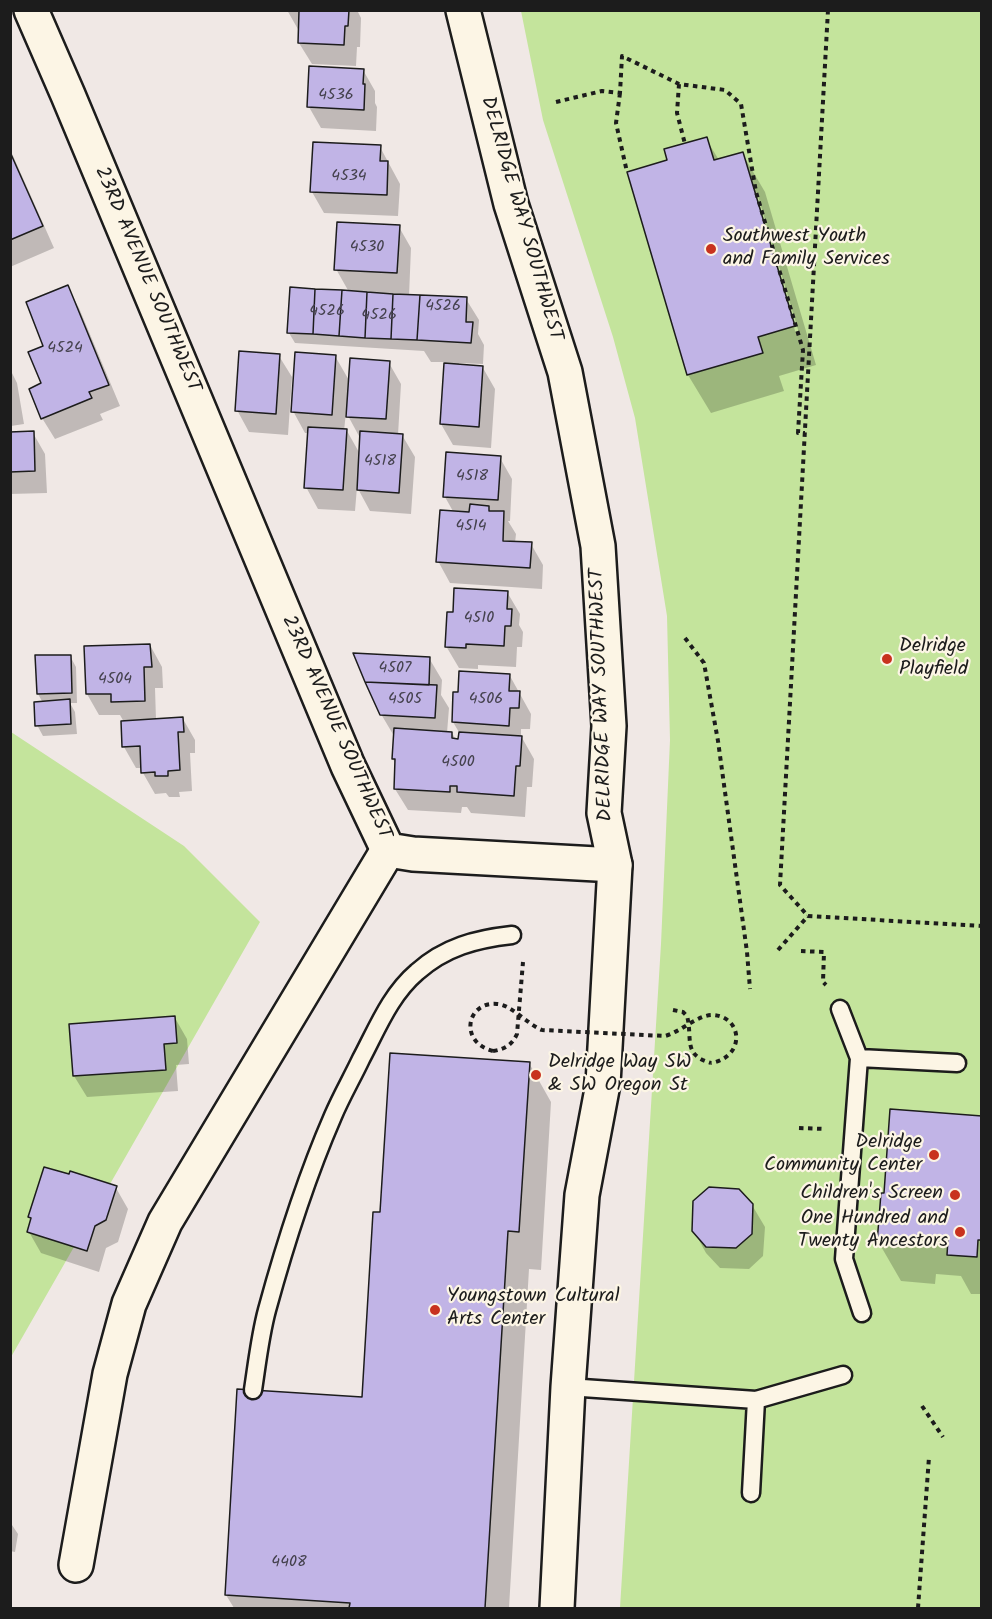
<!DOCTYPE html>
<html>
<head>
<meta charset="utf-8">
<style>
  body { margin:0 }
  #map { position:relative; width:992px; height:1619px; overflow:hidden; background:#f0e8e5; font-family:Kalam,sans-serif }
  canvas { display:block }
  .frame { position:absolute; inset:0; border:12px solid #1c1c1c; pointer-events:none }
</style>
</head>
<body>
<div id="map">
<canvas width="992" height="1619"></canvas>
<div class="frame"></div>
</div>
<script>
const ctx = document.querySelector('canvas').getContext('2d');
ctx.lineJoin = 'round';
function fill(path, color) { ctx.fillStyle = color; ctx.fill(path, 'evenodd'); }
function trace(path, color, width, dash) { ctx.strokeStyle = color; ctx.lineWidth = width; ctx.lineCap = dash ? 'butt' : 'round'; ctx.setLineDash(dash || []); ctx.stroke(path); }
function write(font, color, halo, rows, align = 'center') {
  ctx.font = font + ' Kalam,sans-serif'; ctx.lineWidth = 4.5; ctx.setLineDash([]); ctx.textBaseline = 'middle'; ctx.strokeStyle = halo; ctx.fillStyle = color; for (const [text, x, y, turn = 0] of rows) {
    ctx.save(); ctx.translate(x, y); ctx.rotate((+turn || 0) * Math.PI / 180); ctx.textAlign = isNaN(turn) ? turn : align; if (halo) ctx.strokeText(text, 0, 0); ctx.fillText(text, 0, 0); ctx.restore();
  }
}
const green = new Path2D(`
  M 521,11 L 981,11 L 981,1608 L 620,1608 L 661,944 L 670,740 L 667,616 L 635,418 L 613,337 L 543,120 Z
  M 11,732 L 184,846 L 260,922 L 11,1357 Z`);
const shadow = new Path2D(`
  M 287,10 L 357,10 L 361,18 L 360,47 L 357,47 L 356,66 L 312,64 L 299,43 L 299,31 Z
  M 363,70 L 375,91 L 375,103 L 377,107 L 376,131 L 321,128 L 309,107 Z
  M 706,139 L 719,160 L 742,153 L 765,192 L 816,365 L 779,376 L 784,391 L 711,413 L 688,375 L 629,173 L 669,161 ZM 754,193 L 757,193 L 799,333 L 796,334 Z
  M 380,147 L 400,184 L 398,216 L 324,213 L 312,192 Z
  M 10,149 L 54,248 L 10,267 Z
  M 399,227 L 411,248 L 409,296 L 466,299 L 479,320 L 478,334 L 484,345 L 483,364 L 459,363 L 459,366 L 483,368 L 495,389 L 491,448 L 453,445 L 441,424 L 445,362 L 431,362 L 424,351 L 295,343 L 289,333 L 349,292 L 336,269 Z
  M 67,286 L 79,308 L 120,406 L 100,414 L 103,420 L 55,439 L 42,418 L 45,347 Z
  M 279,356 L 292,377 L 288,435 L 249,432 L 237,410 Z
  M 335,356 L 350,382 L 389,363 L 401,384 L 398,435 L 402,435 L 415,457 L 411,514 L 370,511 L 357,487 L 355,511 L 318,509 L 306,487 L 309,433 L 305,433 L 293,411 ZM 346,412 L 360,438 L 360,454 L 347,431 L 344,431 Z
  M 10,369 L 17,383 L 24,424 L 11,426 L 12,433 L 33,433 L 45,454 L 47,493 L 10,494 Z
  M 500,458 L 512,479 L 510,521 L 508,521 L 516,534 L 515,543 L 531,544 L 543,565 L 542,589 L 450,583 L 438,561 L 454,513 L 445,497 Z
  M 507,592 L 520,614 L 519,625 L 523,632 L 522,647 L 517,647 L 516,667 L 478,665 L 478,669 L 459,668 L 446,646 L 454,614 Z
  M 150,645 L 162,667 L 163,688 L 155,688 L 156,720 L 183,719 L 195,740 L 195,753 L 190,753 L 192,791 L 179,792 L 180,797 L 169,797 L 166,793 L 155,794 L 143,773 L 143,768 L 136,768 L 124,747 L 124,722 L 120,715 L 99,715 L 87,694 Z
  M 70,656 L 76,667 L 77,703 L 70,703 L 75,712 L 77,734 L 43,736 L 37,725 L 43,703 L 38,694 Z
  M 429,658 L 442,680 L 441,695 L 449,708 L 447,733 L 452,733 L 456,740 L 459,740 L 460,734 L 453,722 L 510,676 L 531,714 L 530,729 L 521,729 L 521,736 L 534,759 L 532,787 L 527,787 L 525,817 L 471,813 L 467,807 L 462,807 L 461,813 L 408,810 L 395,789 L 396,765 L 393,759 L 394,736 L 381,714 Z
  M 175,1018 L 187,1039 L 189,1064 L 176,1065 L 178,1091 L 87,1097 L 74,1076 Z
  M 529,1063 L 551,1102 L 541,1270 L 529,1269 L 509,1608 L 234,1608 L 226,1595 L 363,1399 L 381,1214 Z
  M 982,1118 L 982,1294 L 971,1294 L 961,1276 L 936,1274 L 935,1284 L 901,1281 L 879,1243 Z
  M 116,1188 L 128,1209 L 118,1242 L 106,1248 L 99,1272 L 41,1253 L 29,1232 L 32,1221 L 29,1217 Z
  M 752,1205 L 765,1227 L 763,1256 L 749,1269 L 720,1268 L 706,1253 L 694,1231 Z
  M 10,1522 L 18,1534 L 15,1552 L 10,1551 Z`);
const building = new Path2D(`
  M 293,10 L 349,10 L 348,26 L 345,26 L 344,45 L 298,43 L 299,11 Z
  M 309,66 L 364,69 L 363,84 L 365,84 L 364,110 L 307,107 Z
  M 707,137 L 714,160 L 743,152 L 795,326 L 758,337 L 763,353 L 687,375 L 627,172 L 667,160 L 664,149 Z
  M 313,142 L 381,145 L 380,161 L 388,161 L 387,195 L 310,192 Z
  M 10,152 L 43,226 L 10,240 Z
  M 337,222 L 400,225 L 397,273 L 334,270 Z
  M 68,285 L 109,385 L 89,392 L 92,398 L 41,419 L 29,389 L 41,383 L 28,352 L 43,346 L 26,302 Z
  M 290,287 L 315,289 L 313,334 L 287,333 Z
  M 315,289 L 342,290 L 339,336 L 313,334 Z
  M 342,290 L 367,292 L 365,338 L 339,336 Z
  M 367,292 L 393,294 L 391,339 L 365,338 Z
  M 393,294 L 420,295 L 417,340 L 391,339 Z
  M 420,295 L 467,297 L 466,322 L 473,322 L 471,343 L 417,340 Z
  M 239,351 L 280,354 L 276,414 L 235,411 Z
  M 295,352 L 336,355 L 332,415 L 291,412 Z
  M 350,358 L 390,361 L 386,419 L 346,417 Z
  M 444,363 L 483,366 L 479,427 L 440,424 Z
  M 308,427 L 347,429 L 343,490 L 304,488 Z
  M 34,431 L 35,471 L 10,472 L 10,432 Z
  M 360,431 L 403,434 L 399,493 L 357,490 Z
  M 446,452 L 501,456 L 498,500 L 443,497 Z
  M 470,504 L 489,506 L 489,511 L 504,511 L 503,541 L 532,542 L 530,568 L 436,562 L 440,510 L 469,512 Z
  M 454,588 L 508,591 L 507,609 L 512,609 L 511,626 L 505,626 L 504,646 L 466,644 L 466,648 L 445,647 L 447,612 L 453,612 Z
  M 150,644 L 152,667 L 144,667 L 145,701 L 111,702 L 111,694 L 86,694 L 84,646 Z
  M 353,653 L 430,657 L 429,685 L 365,682 Z
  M 35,655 L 71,655 L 72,693 L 37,694 Z
  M 459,671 L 510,674 L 509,691 L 520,691 L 519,708 L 510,708 L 509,726 L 452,722 L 453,692 L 458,692 Z
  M 365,682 L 437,685 L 435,718 L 380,715 Z
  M 70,699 L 71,724 L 35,726 L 34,702 Z
  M 183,717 L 184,732 L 178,732 L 180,770 L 168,771 L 168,776 L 155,776 L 155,772 L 141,773 L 140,746 L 122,747 L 121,721 Z
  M 394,728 L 452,732 L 452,738 L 458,739 L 459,732 L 522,736 L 520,766 L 516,766 L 514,796 L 457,792 L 457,786 L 450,786 L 450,792 L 394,789 L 395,759 L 392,759 Z
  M 175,1016 L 177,1043 L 164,1044 L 166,1070 L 73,1076 L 69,1024 Z
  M 390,1053 L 530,1062 L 519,1232 L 508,1231 L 485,1608 L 349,1608 L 350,1603 L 225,1595 L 237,1389 L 362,1397 L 373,1212 L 380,1212 Z
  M 890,1109 L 982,1116 L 982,1240 L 978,1240 L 977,1257 L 947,1255 L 948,1239 L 914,1236 L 914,1246 L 877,1243 L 881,1193 L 884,1193 Z
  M 44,1167 L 69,1174 L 70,1171 L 117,1186 L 106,1220 L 95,1226 L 87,1251 L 27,1232 L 31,1218 L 28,1217 Z
  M 709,1187 L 739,1189 L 753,1204 L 752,1234 L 736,1248 L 706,1247 L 692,1231 L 693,1201 Z`);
const path = new Path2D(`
  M 828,10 L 780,885 L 808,916 L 982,926
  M 679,84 L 677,113 L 685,144
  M 620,93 L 616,123 L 627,172
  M 556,102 L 602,91 L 620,93 L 622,56 L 679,84 L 725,90 L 741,104 L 756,192 L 803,350 L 798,433 L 805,433
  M 685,638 L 704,663 L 718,741 L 747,952 L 750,989
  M 778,950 L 808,916
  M 801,951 L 824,952 L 823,982 L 826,985
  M 673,1010 L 683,1012 L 687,1016 C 693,1038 682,1055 711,1063
  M 493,1051 C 505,1049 512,1045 517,1034 L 523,962
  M 799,1128 L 825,1129
  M 922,1406 L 943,1437
  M 918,1608 L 929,1457`);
const service = new Path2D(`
  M 840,1009 L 859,1058
  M 862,1313 L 844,1259 L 859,1058 L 957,1063
  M 568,1387 L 756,1400 L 843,1375
  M 253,1390 C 257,1364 260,1336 267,1310 C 285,1244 306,1178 333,1116 C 341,1097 352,1078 361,1059 C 377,1029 390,995 417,972 C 445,947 476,939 512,935
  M 751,1493 L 756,1400`);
const minor = new Path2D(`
  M 76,1565 L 110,1374 L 129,1304 L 165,1222 L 388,850`);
const tertiary = new Path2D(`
  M 31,10 L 68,95 L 348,766 L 388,850 L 413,854 L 615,865`);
const secondary = new Path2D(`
  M 463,10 L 511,204 L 565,372 L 598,546 L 609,726 L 604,813 L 615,865 L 603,1084 L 582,1195 L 568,1387 L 557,1608`);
const pathBridge = new Path2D(`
  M 493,1051 C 458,1042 467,1001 497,1004 C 512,1005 527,1024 542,1030 L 665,1036 C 680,1032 698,1015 712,1015 C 743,1016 746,1057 711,1063`);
const markers = [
  [711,249,6,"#c8321e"],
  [887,659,6,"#c8321e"],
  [536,1075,6,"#c8321e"],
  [934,1155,6,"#c8321e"],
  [955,1195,6,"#c8321e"],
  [960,1232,6,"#c8321e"],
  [435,1310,6,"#c8321e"]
];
const numberNames = [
  ["4536",336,96],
  ["4534",349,177],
  ["4530",367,248],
  ["4526",443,307],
  ["4526",327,312],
  ["4526",379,316],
  ["4524",65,349],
  ["4518",380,462],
  ["4518",472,477],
  ["4514",471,527],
  ["4510",479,619],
  ["4507",395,669],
  ["4504",115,680],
  ["4505",405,700],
  ["4506",486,700],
  ["4500",458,763],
  ["4408",289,1563]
];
const streetNames = [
  ["DELRIDGE WAY SOUTHWEST",520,219,74],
  ["23RD AVENUE SOUTHWEST",146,280,67],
  ["DELRIDGE WAY SOUTHWEST",603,695,-92],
  ["23RD AVENUE SOUTHWEST",335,728,66]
];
const poiNames = [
  ["Southwest Youth",723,238],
  ["and Family Services",723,261],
  ["Delridge",899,648],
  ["Playfield",899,671],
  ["Delridge Way SW",548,1064],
  ["& SW Oregon St",548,1087],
  ["Delridge",922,1144,"right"],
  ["Community Center",922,1167,"right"],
  ["Children's Screen",943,1195,"right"],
  ["One Hundred and",948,1220,"right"],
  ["Twenty Ancestors",948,1243,"right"],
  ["Youngstown Cultural",447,1298],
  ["Arts Center",447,1321]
];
fill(green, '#c4e49c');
fill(shadow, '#0003');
fill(building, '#c1b4e6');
trace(building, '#1c1c1c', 1.5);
trace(service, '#1c1c1c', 21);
trace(minor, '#1c1c1c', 38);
trace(tertiary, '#1c1c1c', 38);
trace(secondary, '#1c1c1c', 38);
trace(path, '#1c1c1c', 4, [4.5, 4.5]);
trace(service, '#fcf5e5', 16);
trace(minor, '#fcf5e5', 33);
trace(tertiary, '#fcf5e5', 33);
trace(secondary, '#fcf5e5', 33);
trace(pathBridge, '#1c1c1c', 4, [4.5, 4.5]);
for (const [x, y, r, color] of markers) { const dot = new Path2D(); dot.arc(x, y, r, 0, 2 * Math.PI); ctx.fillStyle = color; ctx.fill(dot); trace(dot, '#fcf5e5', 2); }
write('16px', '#45424e', null, numberNames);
write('20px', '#1c1c1c', '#fcf5e5', streetNames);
write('20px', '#1c1c1c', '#fcf5e5', poiNames, 'left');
</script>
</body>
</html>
